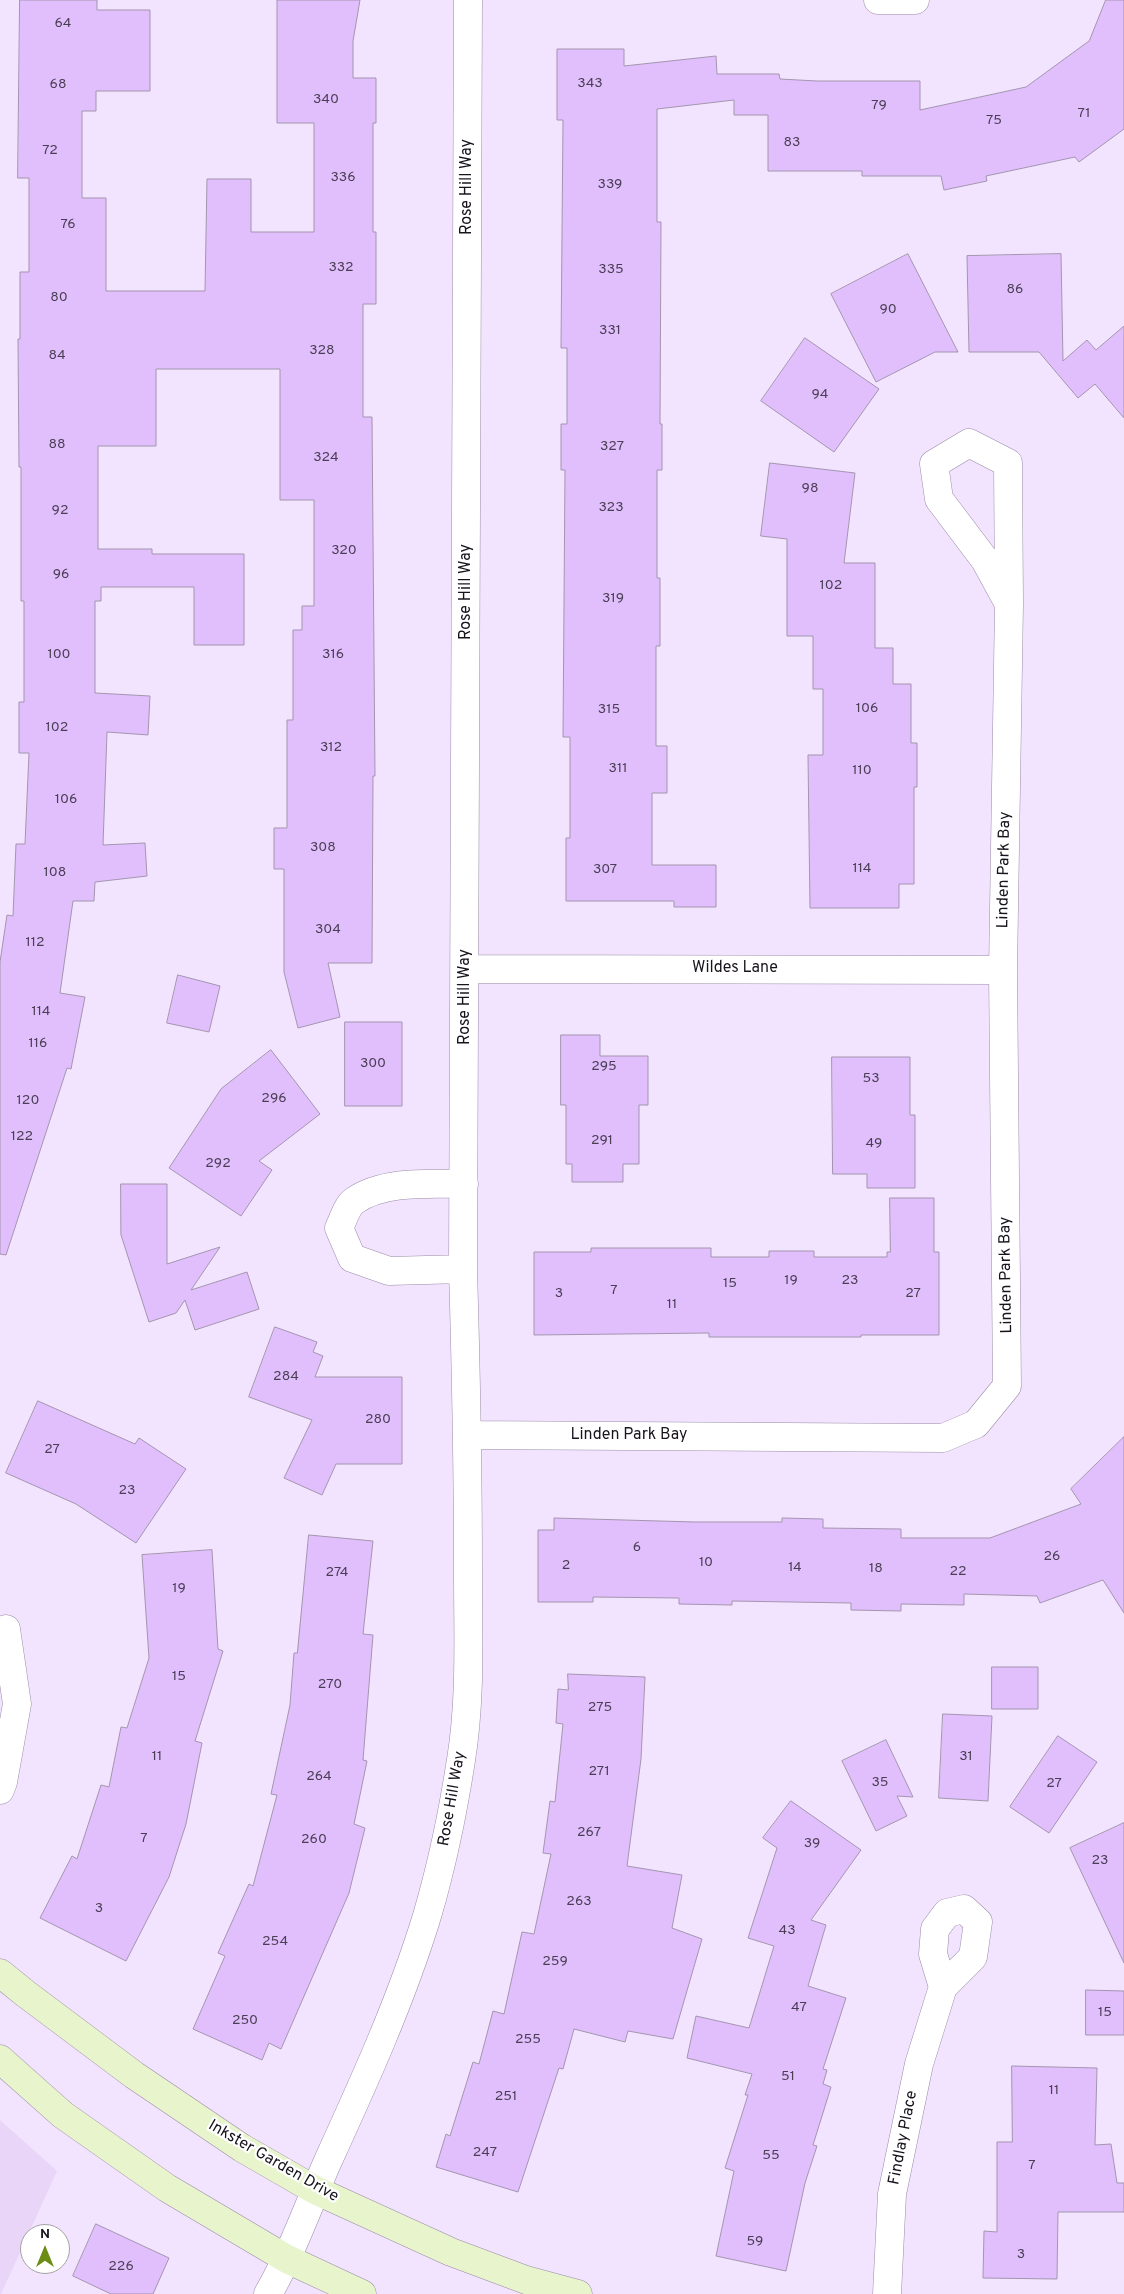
<!DOCTYPE html>
<html>
<head>
<meta charset="utf-8">
<style>
  body { margin:0 }
  #map { position:relative; width:1124px; height:2294px; overflow:hidden; background:#f2e3ff; font-family:Overpass,sans-serif }
  canvas { display:block }
  .north { position:absolute; left:20px; top:2224px; width:50px; height:50px; box-sizing:border-box; background:#fff; border:1px solid #a3a1a4; border-radius:50%; rotate:0deg; font-size:14px; font-weight:700; line-height:20px; text-align:center; color:#18131c }
  .north::after { content:''; display:block; margin:auto; width:18px; height:22px; background:#6b8d13; clip-path:polygon(50% 0,100% 100%,50% 72%,0 100%) }
</style>
</head>
<body>
<div id="map">
<canvas width="1124" height="2294"></canvas>
<div class="north">N</div>
</div>
<script>
const ctx = document.querySelector('canvas').getContext('2d');
ctx.lineJoin = 'round';
function fill(path, color) { ctx.fillStyle = color; ctx.fill(path, 'evenodd'); }
function trace(path, color, width, dash) { ctx.strokeStyle = color; ctx.lineWidth = width; ctx.lineCap = dash ? 'butt' : 'round'; ctx.setLineDash(dash || []); ctx.stroke(path); }
function write(font, color, halo, rows, align = 'center') {
  ctx.font = font + ' Overpass,sans-serif'; ctx.lineWidth = 4.5; ctx.setLineDash([]); ctx.textBaseline = 'middle'; ctx.strokeStyle = halo; ctx.fillStyle = color; for (const [text, x, y, turn = 0] of rows) {
    ctx.save(); ctx.translate(x, y); ctx.rotate((+turn || 0) * Math.PI / 180); ctx.textAlign = isNaN(turn) ? turn : align; if (halo) ctx.strokeText(text, 0, 0); ctx.fillText(text, 0, 0); ctx.restore();
  }
}
const built = new Path2D(`
  M 0,2120 L 57,2171 L 1,2294 L 0,2294 Z`);
const building = new Path2D(`
  M 20,0 L 97,0 L 97,10 L 150,10 L 150,91 L 96,91 L 96,111 L 82,111 L 82,198 L 106,198 L 106,291 L 205,291 L 207,179 L 251,179 L 251,232 L 314,232 L 314,123 L 277,123 L 277,0 L 360,0 L 353,41 L 353,78 L 376,78 L 376,123 L 373,123 L 373,232 L 376,232 L 376,304 L 363,304 L 363,417 L 372,417 L 375,776 L 373,776 L 372,963 L 328,963 L 340,1017 L 298,1028 L 284,972 L 284,869 L 274,869 L 274,828 L 287,828 L 287,720 L 293,720 L 293,630 L 302,630 L 302,606 L 314,606 L 314,500 L 280,500 L 280,369 L 156,369 L 156,446 L 98,446 L 98,549 L 152,549 L 152,554 L 244,554 L 244,645 L 194,645 L 194,587 L 101,587 L 101,601 L 95,601 L 95,693 L 150,696 L 148,735 L 107,732 L 103,845 L 145,843 L 147,876 L 95,882 L 94,901 L 73,901 L 60,993 L 85,997 L 71,1069 L 67,1068 L 6,1255 L 0,1254 L 0,962 L 7,915 L 13,916 L 16,844 L 25,844 L 29,753 L 19,753 L 19,702 L 24,702 L 24,601 L 21,601 L 21,467 L 19,467 L 18,339 L 20,339 L 20,272 L 29,272 L 29,178 L 18,178 Z
  M 1106,0 L 1124,0 L 1124,129 L 1079,162 L 1075,157 L 986,176 L 987,181 L 944,190 L 941,176 L 862,176 L 862,171 L 768,171 L 768,115 L 734,115 L 734,100 L 657,109 L 657,222 L 661,222 L 660,424 L 662,424 L 662,470 L 657,470 L 657,578 L 660,578 L 660,646 L 656,646 L 656,746 L 667,746 L 667,793 L 652,793 L 652,865 L 716,865 L 716,907 L 674,907 L 674,901 L 566,901 L 566,838 L 570,838 L 570,737 L 563,737 L 565,470 L 561,470 L 561,424 L 567,424 L 567,348 L 561,348 L 563,120 L 557,120 L 557,49 L 624,49 L 624,66 L 716,56 L 717,74 L 779,74 L 780,79 L 817,81 L 920,81 L 920,110 L 1026,87 L 1089,41 Z
  M 908,254 L 958,352 L 935,352 L 876,382 L 831,294 Z
  M 1061,254 L 1063,361 L 1087,340 L 1096,350 L 1124,326 L 1124,418 L 1095,384 L 1078,398 L 1039,352 L 969,352 L 967,256 Z
  M 805,338 L 879,389 L 834,452 L 761,401 Z
  M 770,463 L 855,473 L 844,563 L 875,563 L 875,648 L 893,648 L 893,684 L 911,684 L 911,743 L 917,743 L 917,787 L 914,787 L 914,884 L 899,884 L 899,908 L 810,908 L 808,755 L 823,755 L 823,689 L 813,689 L 813,636 L 787,636 L 787,539 L 761,536 Z
  M 178,975 L 220,986 L 209,1032 L 167,1023 Z
  M 345,1022 L 402,1022 L 402,1106 L 345,1106 Z
  M 561,1035 L 600,1035 L 600,1056 L 648,1056 L 648,1105 L 639,1105 L 639,1164 L 623,1164 L 623,1182 L 572,1182 L 572,1164 L 566,1164 L 566,1105 L 561,1105 Z
  M 271,1050 L 320,1114 L 259,1161 L 272,1170 L 241,1216 L 169,1168 L 221,1089 Z
  M 832,1057 L 910,1057 L 910,1115 L 915,1115 L 915,1188 L 867,1188 L 867,1174 L 833,1174 Z
  M 121,1184 L 167,1184 L 167,1264 L 220,1247 L 191,1290 L 247,1272 L 259,1309 L 195,1330 L 185,1300 L 176,1313 L 149,1322 L 121,1235 Z
  M 890,1198 L 934,1198 L 934,1252 L 939,1252 L 939,1335 L 861,1335 L 861,1337 L 709,1337 L 709,1333 L 534,1335 L 534,1252 L 591,1252 L 591,1248 L 711,1248 L 711,1257 L 769,1257 L 769,1251 L 814,1251 L 814,1257 L 887,1257 L 887,1252 L 890,1252 Z
  M 275,1327 L 317,1342 L 313,1352 L 323,1356 L 315,1377 L 402,1377 L 402,1464 L 336,1464 L 322,1495 L 284,1478 L 312,1420 L 249,1397 Z
  M 38,1401 L 135,1444 L 139,1438 L 186,1469 L 136,1543 L 76,1504 L 6,1473 Z
  M 1124,1437 L 1124,1613 L 1103,1580 L 1040,1603 L 1037,1596 L 964,1594 L 964,1605 L 901,1604 L 901,1611 L 851,1610 L 851,1603 L 732,1601 L 732,1605 L 679,1604 L 679,1598 L 593,1597 L 593,1602 L 538,1602 L 538,1530 L 554,1530 L 554,1518 L 695,1522 L 782,1522 L 782,1518 L 823,1519 L 823,1528 L 901,1529 L 901,1538 L 990,1538 L 1081,1504 L 1071,1489 Z
  M 309,1535 L 373,1541 L 363,1634 L 373,1635 L 363,1760 L 367,1761 L 354,1824 L 365,1828 L 349,1893 L 281,2049 L 269,2043 L 262,2060 L 193,2029 L 225,1956 L 218,1953 L 249,1884 L 253,1886 L 277,1795 L 271,1794 L 290,1705 L 294,1653 L 297,1653 Z
  M 212,1550 L 218,1649 L 223,1651 L 195,1741 L 202,1743 L 186,1824 L 169,1877 L 126,1961 L 40,1918 L 72,1856 L 77,1859 L 101,1785 L 109,1787 L 121,1727 L 127,1728 L 149,1658 L 142,1555 Z
  M 992,1667 L 1038,1667 L 1038,1709 L 992,1709 Z
  M 568,1674 L 645,1677 L 641,1759 L 627,1866 L 682,1875 L 672,1928 L 702,1939 L 673,2039 L 628,2031 L 625,2042 L 574,2029 L 563,2069 L 559,2068 L 518,2192 L 436,2167 L 446,2134 L 450,2136 L 473,2062 L 479,2064 L 493,2011 L 504,2014 L 522,1932 L 534,1934 L 551,1854 L 543,1853 L 550,1801 L 555,1802 L 563,1724 L 556,1723 L 558,1689 L 568,1690 Z
  M 943,1714 L 992,1716 L 988,1801 L 939,1798 Z
  M 1058,1736 L 1097,1762 L 1049,1833 L 1010,1807 Z
  M 886,1740 L 913,1797 L 897,1796 L 907,1816 L 876,1831 L 842,1761 Z
  M 791,1801 L 861,1850 L 811,1920 L 826,1925 L 808,1986 L 846,1998 L 823,2069 L 827,2070 L 823,2084 L 831,2087 L 813,2145 L 817,2146 L 805,2183 L 786,2271 L 716,2256 L 734,2171 L 725,2168 L 748,2095 L 745,2095 L 752,2074 L 687,2058 L 696,2016 L 749,2028 L 774,1946 L 748,1938 L 777,1848 L 763,1838 Z
  M 1124,1823 L 1124,1963 L 1070,1848 Z
  M 1086,1990 L 1124,1991 L 1124,2035 L 1086,2035 Z
  M 1012,2066 L 1097,2068 L 1095,2145 L 1111,2144 L 1117,2183 L 1124,2183 L 1124,2212 L 1058,2212 L 1057,2279 L 983,2278 L 984,2231 L 997,2232 L 997,2142 L 1012,2142 Z
  M 96,2224 L 169,2258 L 153,2294 L 111,2294 L 73,2276 Z`);
const street = new Path2D(`
  M 878,0 L 915,0
  M 466,969 L 1003,970
  M 463,1269 L 389,1271 L 352,1258 L 339,1228 C 343,1220 347,1206 354,1201 C 384,1180 430,1184 464,1184
  M 468,1435 L 943,1438 L 976,1424 L 1007,1386 L 1003,970 L 1009,604 L 1008,463 L 969,443 L 934,464 L 939,499 L 985,560 L 1009,604
  M 0,1790 L 3,1782 L 17,1704 L 6,1629
  M 268,2294 C 292,2252 308,2207 327,2163 C 364,2082 401,2001 427,1916 C 442,1865 453,1812 461,1760 C 471,1699 468,1635 468,1573 C 468,1472 466,1371 463,1269 L 468,0
  M 887,2294 L 892,2194 L 919,2064 L 943,1987 L 973,1957 L 978,1922 L 964,1909 L 947,1913 L 935,1929 L 933,1954 L 943,1987`);
const secondary = new Path2D(`
  M 0,1973 L 26,1994 L 134,2075 L 242,2148 L 315,2190 L 451,2252 L 526,2280 L 578,2294
  M 0,2059 L 63,2115 L 167,2188 L 287,2259 L 362,2294`);
const numberNames = [
  ["64",63,24],
  ["343",590,84],
  ["68",58,85],
  ["340",326,100],
  ["79",879,106],
  ["71",1084,114],
  ["75",994,121],
  ["83",792,143],
  ["72",50,151],
  ["336",343,178],
  ["339",610,185],
  ["76",68,225],
  ["332",341,268],
  ["335",611,270],
  ["86",1015,290],
  ["80",59,298],
  ["90",888,310],
  ["331",610,331],
  ["328",322,351],
  ["84",57,356],
  ["94",820,395],
  ["88",57,445],
  ["327",612,447],
  ["324",326,458],
  ["98",810,489],
  ["323",611,508],
  ["92",60,511],
  ["320",344,551],
  ["96",61,575],
  ["102",831,586],
  ["319",613,599],
  ["100",59,655],
  ["316",333,655],
  ["106",867,709],
  ["315",609,710],
  ["102",57,728],
  ["312",331,748],
  ["311",618,769],
  ["110",862,771],
  ["106",66,800],
  ["308",323,848],
  ["114",862,869],
  ["307",605,870],
  ["108",55,873],
  ["304",328,930],
  ["112",35,943],
  ["114",41,1012],
  ["116",38,1044],
  ["300",373,1064],
  ["295",604,1067],
  ["53",871,1079],
  ["296",274,1099],
  ["120",28,1101],
  ["122",22,1137],
  ["291",602,1141],
  ["49",874,1144],
  ["292",218,1164],
  ["19",791,1281],
  ["23",850,1281],
  ["15",730,1284],
  ["7",614,1291],
  ["3",559,1294],
  ["27",913,1294],
  ["11",672,1305],
  ["284",286,1377],
  ["280",378,1420],
  ["27",52,1450],
  ["23",127,1491],
  ["6",637,1548],
  ["26",1052,1557],
  ["10",706,1563],
  ["2",566,1566],
  ["14",795,1568],
  ["18",876,1569],
  ["22",958,1572],
  ["274",337,1573],
  ["19",179,1589],
  ["15",179,1677],
  ["270",330,1685],
  ["275",600,1708],
  ["11",157,1757],
  ["31",966,1757],
  ["271",599,1772],
  ["264",319,1777],
  ["35",880,1783],
  ["27",1054,1784],
  ["267",589,1833],
  ["7",144,1839],
  ["260",314,1840],
  ["39",812,1844],
  ["23",1100,1861],
  ["263",579,1902],
  ["3",99,1909],
  ["43",787,1931],
  ["254",275,1942],
  ["259",555,1962],
  ["47",799,2008],
  ["15",1105,2013],
  ["250",245,2021],
  ["255",528,2040],
  ["51",788,2077],
  ["11",1054,2091],
  ["251",506,2097],
  ["247",485,2153],
  ["55",771,2156],
  ["7",1032,2166],
  ["59",755,2242],
  ["3",1021,2255],
  ["226",121,2267]
];
const streetNames = [
  ["Rose Hill Way",468,187,-90],
  ["Rose Hill Way",467,592,-90],
  ["Linden Park Bay",1005,870,-89],
  ["Wildes Lane",735,969],
  ["Rose Hill Way",466,997,-90],
  ["Linden Park Bay",1007,1275,-91],
  ["Linden Park Bay",629,1436],
  ["Rose Hill Way",453,1799,-80],
  ["Findlay Place",904,2138,-79],
  ["Inkster Garden Drive",273,2162,30]
];
fill(built, '#e8d5f7');
fill(building, '#e1bffd');
trace(building, '#a395ae', 1);
trace(street, '#9a8ca6', 29);
trace(secondary, '#9a8ca6', 29);
trace(street, '#fff', 28);
trace(secondary, '#e7f4cc', 28);
write('14px', '#4a3e54', null, numberNames);
write('16px', '#18131c', '#fff', streetNames);
</script>
</body>
</html>
